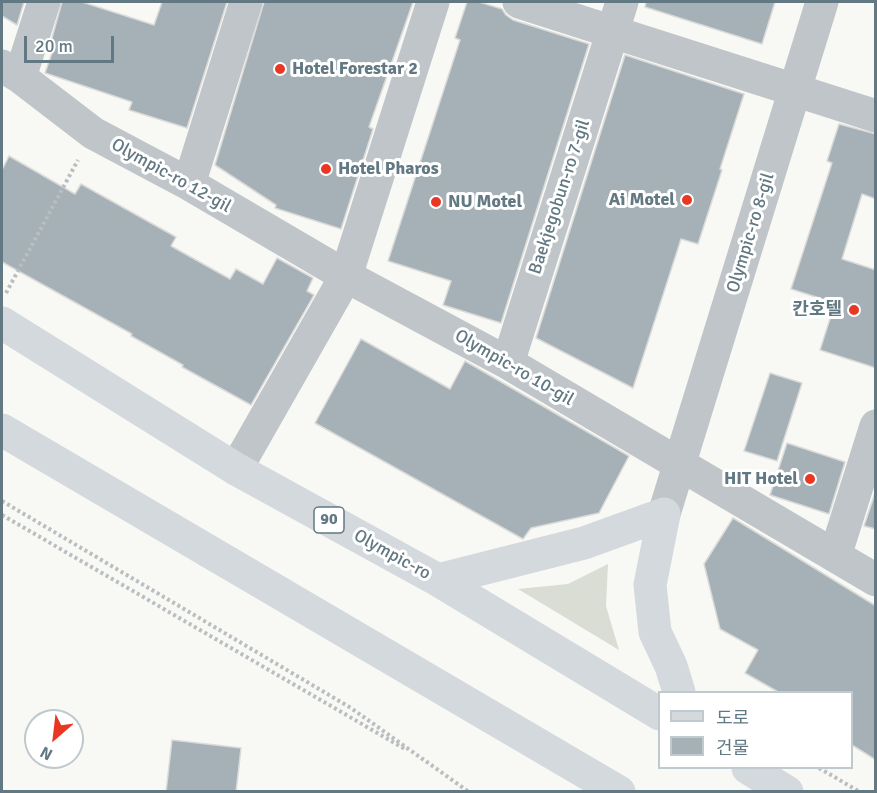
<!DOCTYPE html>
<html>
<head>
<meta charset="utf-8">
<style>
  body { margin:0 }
  #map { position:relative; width:877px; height:793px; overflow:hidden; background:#f8f8f5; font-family:Signika,"Noto Sans KR",sans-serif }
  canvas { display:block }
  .frame { position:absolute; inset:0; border:3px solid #627882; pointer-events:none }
  .legend { position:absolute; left:658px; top:691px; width:195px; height:78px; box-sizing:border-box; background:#fff; border:2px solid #c0c9cd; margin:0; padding:8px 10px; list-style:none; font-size:18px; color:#627882 }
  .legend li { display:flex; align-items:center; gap:12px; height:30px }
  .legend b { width:30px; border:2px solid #c0c9cd }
  .north { position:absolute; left:24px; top:709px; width:60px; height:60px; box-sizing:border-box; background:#fff; border:2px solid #c0c9cd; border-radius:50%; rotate:208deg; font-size:16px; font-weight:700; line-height:24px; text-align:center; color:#627882 }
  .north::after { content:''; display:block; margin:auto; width:21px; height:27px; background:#ea3724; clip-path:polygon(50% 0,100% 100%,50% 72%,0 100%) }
  .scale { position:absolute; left:24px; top:36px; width:90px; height:27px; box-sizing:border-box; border:3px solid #627882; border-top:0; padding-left:8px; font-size:18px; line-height:21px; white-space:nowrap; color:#627882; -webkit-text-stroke:4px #fff; paint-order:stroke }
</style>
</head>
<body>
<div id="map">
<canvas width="877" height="793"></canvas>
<div class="frame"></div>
<ul class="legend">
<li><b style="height:8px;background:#d3d9dc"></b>도로</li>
<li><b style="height:16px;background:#a5b1b6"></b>건물</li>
</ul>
<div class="north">N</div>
<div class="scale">20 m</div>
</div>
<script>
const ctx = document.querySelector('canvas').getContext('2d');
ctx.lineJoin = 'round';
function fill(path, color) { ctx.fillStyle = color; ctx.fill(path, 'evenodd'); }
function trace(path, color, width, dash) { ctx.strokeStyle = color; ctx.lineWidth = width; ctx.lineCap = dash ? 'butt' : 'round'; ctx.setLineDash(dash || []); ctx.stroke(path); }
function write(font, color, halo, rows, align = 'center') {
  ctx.font = font + ' Signika,"Noto Sans KR",sans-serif'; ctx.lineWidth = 6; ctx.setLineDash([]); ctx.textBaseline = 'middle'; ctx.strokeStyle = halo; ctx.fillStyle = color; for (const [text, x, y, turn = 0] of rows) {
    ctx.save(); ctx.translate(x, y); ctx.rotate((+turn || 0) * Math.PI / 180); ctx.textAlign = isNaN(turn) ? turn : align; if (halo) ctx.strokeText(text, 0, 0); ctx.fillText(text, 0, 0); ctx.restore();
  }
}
const green = new Path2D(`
  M 608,564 L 606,606 L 619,650 L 518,589 L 568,584 Z`);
const building = new Path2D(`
  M 2,2 L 24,2 L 17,25 L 2,16 Z
  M 62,2 L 82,2 L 154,25 L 162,2 L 227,2 L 187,128 L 129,110 L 132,102 L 45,73 L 54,47 L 50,45 Z
  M 264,2 L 413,2 L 369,127 L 373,129 L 341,229 L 275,208 L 276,205 L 215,165 Z
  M 467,2 L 479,2 L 502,9 L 506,15 L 513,20 L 589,44 L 501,323 L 443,305 L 451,281 L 388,261 L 460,40 L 455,38 Z
  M 646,2 L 775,2 L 762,44 L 645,7 Z
  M 625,55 L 744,94 L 720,169 L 722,170 L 698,244 L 681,239 L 633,388 L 536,338 Z
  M 839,124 L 876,134 L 876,199 L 862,194 L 842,259 L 876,270 L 876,368 L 820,350 L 835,303 L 791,289 L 832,163 L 827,161 Z
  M 9,156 L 75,194 L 81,184 L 176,237 L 171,246 L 230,279 L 236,269 L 263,284 L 277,258 L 313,278 L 307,291 L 314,295 L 251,405 L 182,367 L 183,365 L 131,336 L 132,334 L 2,262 L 2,170 Z
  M 361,339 L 450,389 L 465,361 L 629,456 L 599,513 L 531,528 L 523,539 L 315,423 Z
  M 770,373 L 802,383 L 777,461 L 744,451 Z
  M 787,443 L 845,462 L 829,514 L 770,495 Z
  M 876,490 L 876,529 L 864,526 Z
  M 733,518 L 876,606 L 876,760 L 852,745 L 852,693 L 780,693 L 745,673 L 758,650 L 720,629 L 704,564 Z
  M 172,740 L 241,748 L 236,792 L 166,792 Z`);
const path = new Path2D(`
  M 6,293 L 78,160
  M 2,501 L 351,708 L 469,792
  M 2,515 L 405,749
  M 819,768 L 860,792`);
const minor = new Path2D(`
  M 519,2 L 876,116
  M 2,66 L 20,77 L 93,133 L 189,184 L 346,276 L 508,363 L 876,580
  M 20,77 L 44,2
  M 189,184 L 246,2
  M 508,363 L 622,2
  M 236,469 L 346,276 L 433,2
  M 664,514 L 822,2
  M 835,556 L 876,426`);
const major = new Path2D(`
  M 2,323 L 236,469 L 438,580 L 660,714
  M 2,430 L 619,792
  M 664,514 L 650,585 L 655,632 L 671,666 L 679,692
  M 438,580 L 584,543 L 664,514
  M 748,768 L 787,792`);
const markers = [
  [280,69,6,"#ea3724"],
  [326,169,6,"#ea3724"],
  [687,200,6,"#ea3724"],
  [436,202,6,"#ea3724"],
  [854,310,6,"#ea3724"],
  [810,479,6,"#ea3724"]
];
const shields = [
  [329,520,30]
];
const shieldNames = [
  ["90",329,520]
];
const poiNames = [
  ["Hotel Forestar 2",292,69],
  ["Hotel Pharos",338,169],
  ["Ai Motel",675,200,"right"],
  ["NU Motel",448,202],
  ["칸호텔",842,310,"right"],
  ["HIT Hotel",798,479,"right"]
];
const streetNames = [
  ["Olympic-ro 12-gil",171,176,29],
  ["Baekjegobun-ro 7-gil",560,197,-72],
  ["Olympic-ro 8-gil",751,233,-73],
  ["Olympic-ro 10-gil",514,368,30],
  ["Olympic-ro",392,555,29]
];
fill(green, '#d9ddd4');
fill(building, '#a5b1b6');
trace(building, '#dadad8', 1.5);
trace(path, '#b9bec0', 4, [3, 3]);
trace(minor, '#bfc5c8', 33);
trace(major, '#d3d9dc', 33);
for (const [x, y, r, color] of markers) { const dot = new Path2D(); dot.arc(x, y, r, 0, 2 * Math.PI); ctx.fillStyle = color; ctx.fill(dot); trace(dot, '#fff', 2); }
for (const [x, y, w] of shields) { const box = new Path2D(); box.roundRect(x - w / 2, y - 13, w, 26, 4.5); ctx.fillStyle = '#fff'; ctx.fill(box); trace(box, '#627882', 1.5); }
write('bold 16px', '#627882', null, shieldNames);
write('bold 18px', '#627882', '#fff', poiNames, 'left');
write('18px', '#627882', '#fff', streetNames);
</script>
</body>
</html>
